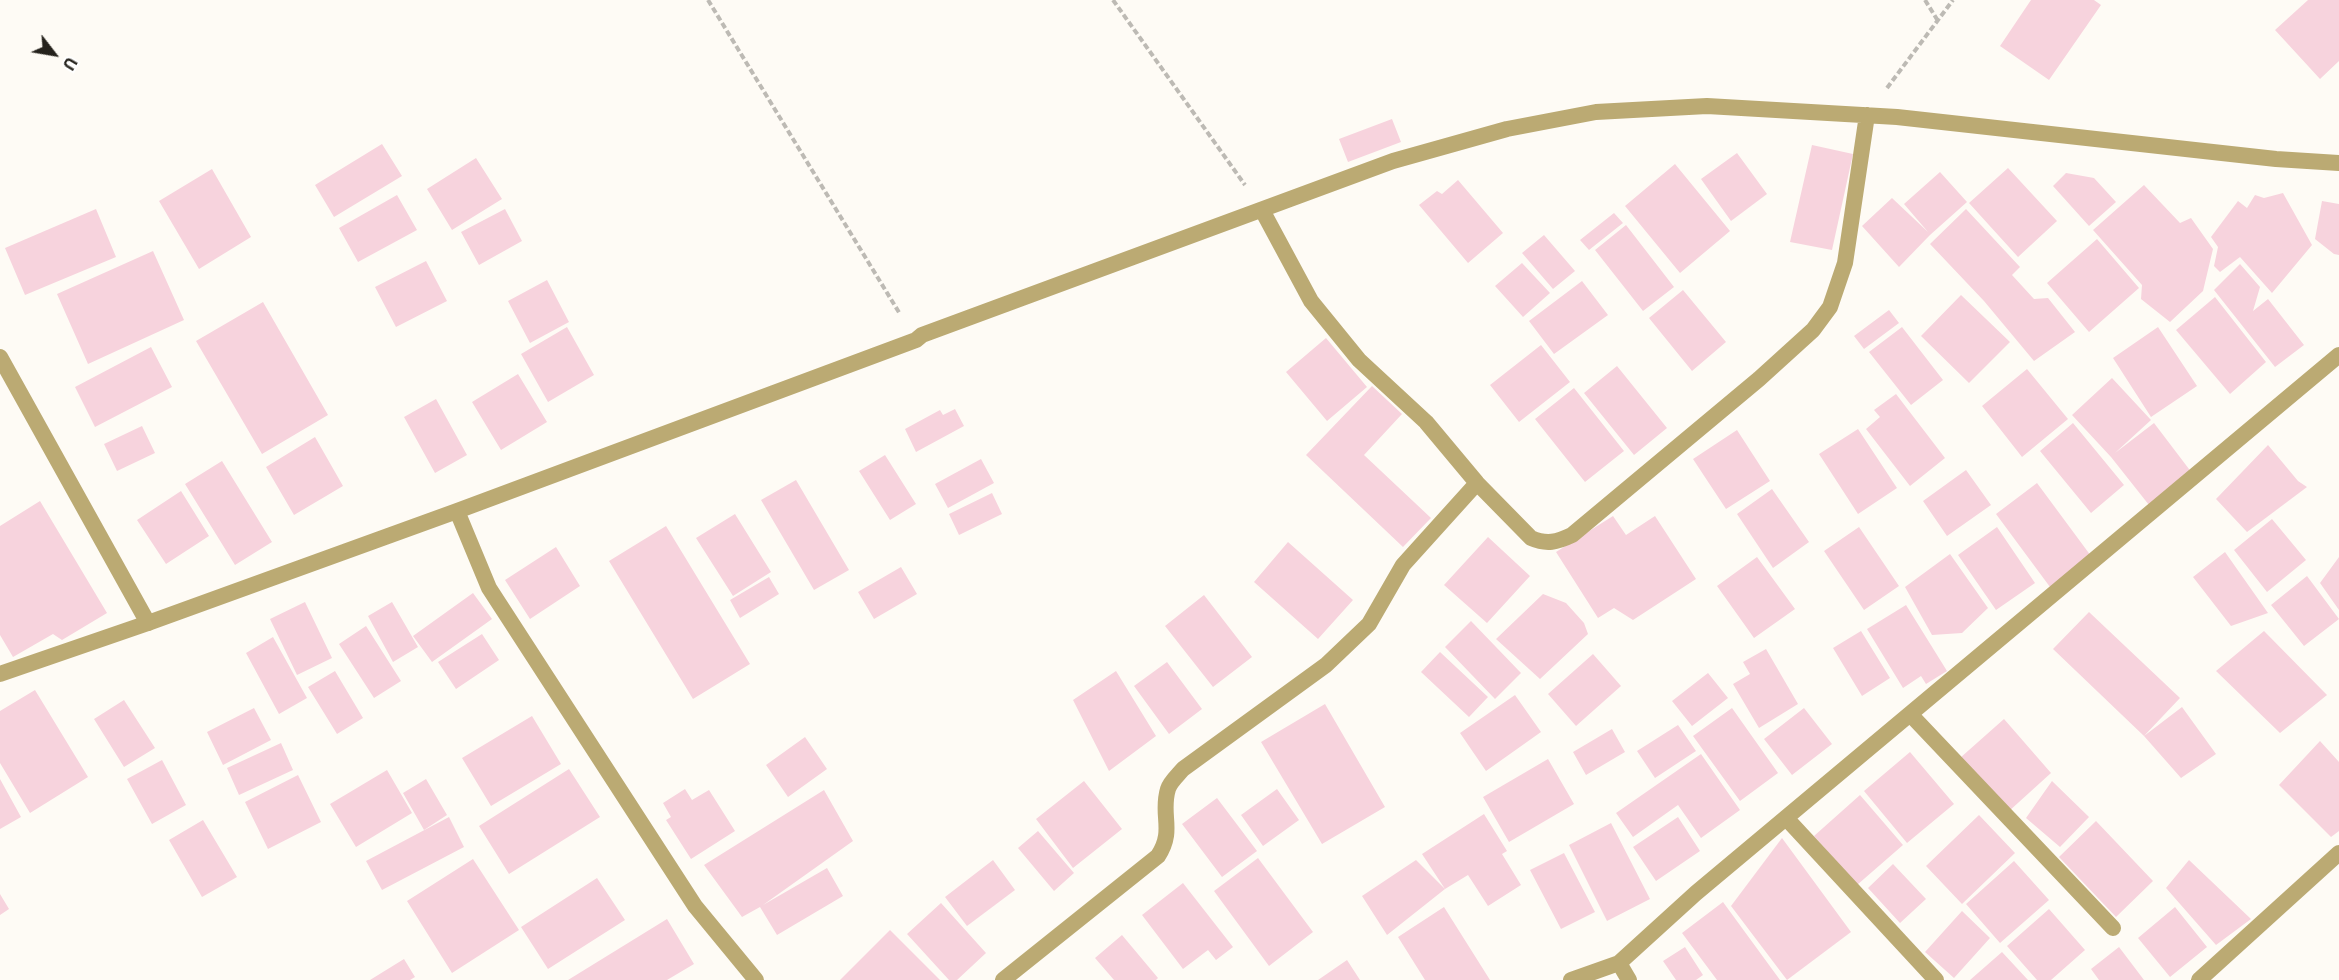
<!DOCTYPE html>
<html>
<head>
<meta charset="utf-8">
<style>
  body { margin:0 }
  #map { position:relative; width:2339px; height:980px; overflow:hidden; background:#fefbf5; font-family:"Public Sans",sans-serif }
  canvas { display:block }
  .north { position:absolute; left:24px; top:24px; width:60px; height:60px; -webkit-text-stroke:4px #fff; paint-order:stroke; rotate:121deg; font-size:16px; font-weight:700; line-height:24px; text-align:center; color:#25221c }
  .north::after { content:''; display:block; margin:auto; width:21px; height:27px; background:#25221c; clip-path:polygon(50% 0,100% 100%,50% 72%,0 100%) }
</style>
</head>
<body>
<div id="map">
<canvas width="2339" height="980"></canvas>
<div class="north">U</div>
</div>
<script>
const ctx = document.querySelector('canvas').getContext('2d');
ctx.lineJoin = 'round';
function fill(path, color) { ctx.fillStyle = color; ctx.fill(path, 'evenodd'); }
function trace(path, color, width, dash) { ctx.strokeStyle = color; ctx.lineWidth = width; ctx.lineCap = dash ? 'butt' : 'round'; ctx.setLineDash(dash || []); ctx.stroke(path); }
const building = new Path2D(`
  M 2031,0 L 2094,0 L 2101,5 L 2049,80 L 2000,46 Z
  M 2308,0 L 2339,0 L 2339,61 L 2320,79 L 2275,30 Z
  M 1392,119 L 1401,142 L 1348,162 L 1339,139 Z
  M 382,144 L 402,176 L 334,217 L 315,185 Z
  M 1812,145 L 1853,154 L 1832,250 L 1790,242 Z
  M 1737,153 L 1767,194 L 1731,221 L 1701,179 Z
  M 476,158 L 502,199 L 452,230 L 427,189 Z
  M 1675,164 L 1730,231 L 1680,273 L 1625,206 Z
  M 2008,168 L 2057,221 L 2018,257 L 1969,203 Z
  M 212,169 L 251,237 L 199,269 L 159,201 Z
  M 1940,172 L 1967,202 L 1930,235 L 1899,267 L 1862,226 L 1892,198 L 1928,232 L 1904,204 Z
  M 2066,173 L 2094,178 L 2116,202 L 2089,226 L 2053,186 Z
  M 1458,180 L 1503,233 L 1468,263 L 1419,205 L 1437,191 L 1442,194 Z
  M 2144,185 L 2180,223 L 2191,218 L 2213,249 L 2203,291 L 2170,322 L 2141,299 L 2142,285 L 2093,230 Z
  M 2283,193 L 2312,245 L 2272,293 L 2240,257 L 2220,272 L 2214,266 L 2218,247 L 2211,237 L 2238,201 L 2247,208 L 2255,195 L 2264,198 Z
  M 397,195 L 417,230 L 358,262 L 339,228 Z
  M 2322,201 L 2339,204 L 2339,255 L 2334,254 L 2315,239 Z
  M 96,209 L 116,257 L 25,295 L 5,248 Z
  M 505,209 L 522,241 L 479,265 L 461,232 Z
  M 1966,209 L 2020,267 L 2012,275 L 2034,299 L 2048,298 L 2075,332 L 2034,361 L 1984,301 L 1930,244 Z
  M 1614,213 L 1623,223 L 1589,250 L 1580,240 Z
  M 1626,225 L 1674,287 L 1643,311 L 1595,250 Z
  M 1544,235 L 1575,271 L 1553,289 L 1522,253 Z
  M 2097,239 L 2139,288 L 2089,332 L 2047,283 Z
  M 153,251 L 184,320 L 88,364 L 57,294 Z
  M 426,261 L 447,301 L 396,327 L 375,287 Z
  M 1522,263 L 1550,293 L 1523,317 L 1495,286 Z
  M 2240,264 L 2260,287 L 2253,311 L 2268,299 L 2304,345 L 2275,367 L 2214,290 Z
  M 547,280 L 569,322 L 530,343 L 508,301 Z
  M 1582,281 L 1608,315 L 1554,354 L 1529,321 Z
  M 1683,290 L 1726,342 L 1692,371 L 1649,318 Z
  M 1961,295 L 2010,342 L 1969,383 L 1921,336 Z
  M 2215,297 L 2266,362 L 2230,394 L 2176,330 Z
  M 263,302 L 328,415 L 262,454 L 196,341 Z
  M 1889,310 L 1899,323 L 1864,349 L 1854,336 Z
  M 567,327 L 594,375 L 548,402 L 521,354 Z
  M 1902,327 L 1943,380 L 1911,405 L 1869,352 Z
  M 2158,327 L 2197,386 L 2151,417 L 2113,358 Z
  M 1326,338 L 1367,387 L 1327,421 L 1286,372 Z
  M 1541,345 L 1570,382 L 1519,422 L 1490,385 Z
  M 151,347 L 172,387 L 95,427 L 75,387 Z
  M 1617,366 L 1667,428 L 1634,455 L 1584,393 Z
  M 2027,369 L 2068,419 L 2022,457 L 1982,406 Z
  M 518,374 L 547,422 L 501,450 L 472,402 Z
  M 2112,378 L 2151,420 L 2115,453 L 2154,423 L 2192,473 L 2149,505 L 2111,457 L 2072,415 Z
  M 1372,386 L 1402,414 L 1364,455 L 1431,518 L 1403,547 L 1306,455 Z
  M 1574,388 L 1624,451 L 1585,482 L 1535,419 Z
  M 1896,394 L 1945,458 L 1910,486 L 1866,429 L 1880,417 L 1874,410 Z
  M 436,399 L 467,455 L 435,473 L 404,417 Z
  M 955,409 L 964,426 L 916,452 L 905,429 L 940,410 L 943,415 Z
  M 2073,423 L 2124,485 L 2091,513 L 2040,451 Z
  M 142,426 L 155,453 L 117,471 L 104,444 Z
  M 1858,429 L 1897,488 L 1858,514 L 1819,454 Z
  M 1737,430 L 1770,481 L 1726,509 L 1693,459 Z
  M 315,437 L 343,486 L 294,515 L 266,467 Z
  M 2268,445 L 2298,481 L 2307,487 L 2247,532 L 2216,499 Z
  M 885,455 L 916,504 L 890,520 L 859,471 Z
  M 981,459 L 994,483 L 948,508 L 935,484 Z
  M 222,461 L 272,542 L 235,565 L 185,484 Z
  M 1966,470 L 1991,505 L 1947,536 L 1923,501 Z
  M 796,480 L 849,570 L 814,590 L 761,500 Z
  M 2037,483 L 2091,556 L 2050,587 L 1996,514 Z
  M 1772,489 L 1809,542 L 1773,568 L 1737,514 Z
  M 181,491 L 209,536 L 166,564 L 137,520 Z
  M 992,493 L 1002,514 L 959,535 L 949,514 Z
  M 40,501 L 107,613 L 62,640 L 53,634 L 13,657 L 0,635 L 0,526 Z
  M 735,514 L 771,572 L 733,596 L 696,538 Z
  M 1613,516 L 1626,535 L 1655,516 L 1696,579 L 1633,620 L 1614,608 L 1598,618 L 1556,552 Z
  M 2272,519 L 2306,560 L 2267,592 L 2234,550 Z
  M 666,526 L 750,664 L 693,699 L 609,561 Z
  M 1859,527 L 1899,586 L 1864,610 L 1824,551 Z
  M 1997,527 L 2035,583 L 1996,610 L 1958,555 Z
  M 1488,537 L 1530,576 L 1487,623 L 1444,585 Z
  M 1288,542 L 1353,600 L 1318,639 L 1254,582 Z
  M 556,547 L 580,586 L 530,619 L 505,580 Z
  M 2225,552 L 2268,613 L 2231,626 L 2193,577 Z
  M 1950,554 L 1988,608 L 1962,633 L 1932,635 L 1905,587 Z
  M 1757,557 L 1795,609 L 1754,638 L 1717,586 Z
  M 2339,557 L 2339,610 L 2320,583 Z
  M 901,567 L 917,594 L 874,619 L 858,592 Z
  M 2307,576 L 2339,619 L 2304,646 L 2271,605 Z
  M 769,577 L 779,594 L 740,618 L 730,600 Z
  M 473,593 L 492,619 L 432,662 L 413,636 Z
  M 1543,594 L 1566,603 L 1584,623 L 1588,634 L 1540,679 L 1496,639 Z
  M 1204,595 L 1252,657 L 1213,687 L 1165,626 Z
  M 305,602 L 332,658 L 297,675 L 270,619 Z
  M 392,602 L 418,647 L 393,662 L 368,616 Z
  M 1906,605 L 1947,671 L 1926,684 L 1921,676 L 1903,688 L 1867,629 Z
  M 2089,612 L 2180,698 L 2144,736 L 2182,707 L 2216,754 L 2181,778 L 2144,736 L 2053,649 Z
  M 1471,621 L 1521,673 L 1495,699 L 1445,647 Z
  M 366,626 L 401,681 L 374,698 L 339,644 Z
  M 1861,631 L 1890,678 L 1862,696 L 1833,648 Z
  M 2264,631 L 2327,695 L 2280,733 L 2216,671 Z
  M 482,634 L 499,660 L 456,689 L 438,662 Z
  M 273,637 L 307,698 L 279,714 L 246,653 Z
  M 1766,649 L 1798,704 L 1759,728 L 1733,684 L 1750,674 L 1743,662 Z
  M 1440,652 L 1488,697 L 1469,717 L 1421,672 Z
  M 1593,654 L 1621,686 L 1576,726 L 1548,694 Z
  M 1167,662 L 1202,709 L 1169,734 L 1134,686 Z
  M 335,671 L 363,718 L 337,734 L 308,687 Z
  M 1116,671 L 1156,736 L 1109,771 L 1073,700 Z
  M 1708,673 L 1728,698 L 1692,726 L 1672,701 Z
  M 35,690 L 88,777 L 30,813 L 0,763 L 0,711 Z
  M 1515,695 L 1541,732 L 1486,771 L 1460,733 Z
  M 124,700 L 155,748 L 124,767 L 94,719 Z
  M 1325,704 L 1385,807 L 1322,844 L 1261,742 Z
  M 254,708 L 271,740 L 223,765 L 207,732 Z
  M 1732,708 L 1778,773 L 1740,801 L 1693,736 Z
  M 1804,708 L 1832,744 L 1792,775 L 1764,739 Z
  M 532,716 L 561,764 L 491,806 L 462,758 Z
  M 2004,719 L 2051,773 L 2008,812 L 1960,758 Z
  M 1678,725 L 1696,751 L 1655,778 L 1637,751 Z
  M 1612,729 L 1625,752 L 1586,775 L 1573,752 Z
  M 805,737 L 827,769 L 788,797 L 766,765 Z
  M 2320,741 L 2339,762 L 2339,831 L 2331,837 L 2279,785 Z
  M 281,743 L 293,770 L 239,795 L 227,768 Z
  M 1910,752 L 1954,804 L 1907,843 L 1864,791 Z
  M 1701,754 L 1740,810 L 1701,838 L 1678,805 L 1633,837 L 1616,813 Z
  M 1548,759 L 1574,804 L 1509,842 L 1483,797 Z
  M 162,760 L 186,805 L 152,824 L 127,779 Z
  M 569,769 L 600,817 L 509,874 L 479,826 Z
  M 387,770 L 412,813 L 356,847 L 330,804 Z
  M 298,775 L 321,822 L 268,849 L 245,802 Z
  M 0,779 L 21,817 L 0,829 Z
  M 426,779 L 447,815 L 424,830 L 403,793 Z
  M 1084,781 L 1122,829 L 1073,868 L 1036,819 Z
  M 2052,781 L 2089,817 L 2060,847 L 2026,818 Z
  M 685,789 L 692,800 L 709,790 L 735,831 L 691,859 L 666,820 L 671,817 L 663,803 Z
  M 1277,789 L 1299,820 L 1263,846 L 1241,815 Z
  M 824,790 L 853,841 L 763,905 L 827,868 L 843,896 L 777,935 L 760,907 L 742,917 L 704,865 Z
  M 1860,795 L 1903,845 L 1857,885 L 1814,836 Z
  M 1217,798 L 1257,851 L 1222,877 L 1182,824 Z
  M 1484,814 L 1507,851 L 1502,854 L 1521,885 L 1488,906 L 1468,875 L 1445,889 L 1422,854 Z
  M 1979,815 L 2015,853 L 1962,904 L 1926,866 Z
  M 449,817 L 464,847 L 382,890 L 366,861 Z
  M 1678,817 L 1700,851 L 1656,881 L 1633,847 Z
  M 203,820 L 237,877 L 202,897 L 169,840 Z
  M 2096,821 L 2153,881 L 2116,917 L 2059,857 Z
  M 1611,823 L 1650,899 L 1607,921 L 1569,845 Z
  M 1038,831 L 1074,873 L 1054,891 L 1018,848 Z
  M 1782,838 L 1851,932 L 1787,980 L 1731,906 Z
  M 1564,853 L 1595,912 L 1561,929 L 1530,870 Z
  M 1258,858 L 1313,932 L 1269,966 L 1214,891 Z
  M 473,859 L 519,930 L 452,973 L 407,901 Z
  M 993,860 L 1015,890 L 967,926 L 945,897 Z
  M 1416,860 L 1445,889 L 1387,935 L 1362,896 Z
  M 2189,860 L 2251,919 L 2216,945 L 2166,888 Z
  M 2014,861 L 2049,900 L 2000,943 L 1966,904 Z
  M 1893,864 L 1926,899 L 1900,923 L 1868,888 Z
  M 597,878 L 625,920 L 548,969 L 521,927 Z
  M 1183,883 L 1233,947 L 1216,960 L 1208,950 L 1183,969 L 1142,915 Z
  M 0,894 L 9,909 L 0,915 Z
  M 1723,902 L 1780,980 L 1717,980 L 1682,933 Z
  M 941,903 L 986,953 L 957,980 L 949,980 L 907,934 Z
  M 1444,907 L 1490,980 L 1425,980 L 1398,937 Z
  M 2175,907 L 2207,947 L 2170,977 L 2138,938 Z
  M 2049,909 L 2085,950 L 2051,980 L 2037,980 L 2007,946 Z
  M 1962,911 L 1990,938 L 1954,978 L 1925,952 Z
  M 667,919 L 694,964 L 667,980 L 568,980 Z
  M 890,930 L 940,980 L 840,980 Z
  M 1122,935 L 1158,978 L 1156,980 L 1114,980 L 1095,958 Z
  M 1685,947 L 1703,975 L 1696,980 L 1676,980 L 1663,961 Z
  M 2119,947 L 2144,980 L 2099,980 L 2091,969 Z
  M 2002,952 L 2028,980 L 1970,980 Z
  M 404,959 L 415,977 L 410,980 L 370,980 Z
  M 1347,960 L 1360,980 L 1318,980 Z`);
const path = new Path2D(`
  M 708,0 L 900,314
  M 1113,0 L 1245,185
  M 1925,0 L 1938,21
  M 1887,88 L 1953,0`);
const minor = new Path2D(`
  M 1262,210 L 1311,301 L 1359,360 L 1426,422 L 1477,483 L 1531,538 C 1547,545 1557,542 1572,535 L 1759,379 L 1813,330 L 1830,307 L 1845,263 L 1867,115
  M 457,511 L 489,588 L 695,906 L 756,980
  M 148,623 L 457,511 L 916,340 L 922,335 L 1393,161 L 1507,129 L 1596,112 L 1707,106 L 1897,117 L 2276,159 L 2339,163
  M 1910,714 L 2113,928
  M 1787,819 L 1936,980
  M 1619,963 L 1629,980
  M 1003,980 L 1158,856 C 1175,830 1160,815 1168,789 C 1170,782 1178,775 1183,769 L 1326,665 L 1369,624 L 1403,565 L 1477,483
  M 1571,980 L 1619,963 L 1696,893 L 2339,355
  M 2199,980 L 2339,853`);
const tertiary = new Path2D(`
  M 0,357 L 148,623 L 0,674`);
fill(building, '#f7d3dd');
trace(path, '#bdbab4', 4, [6, 3]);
trace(minor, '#bbaa73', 16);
trace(tertiary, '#bbaa73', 16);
</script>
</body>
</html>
